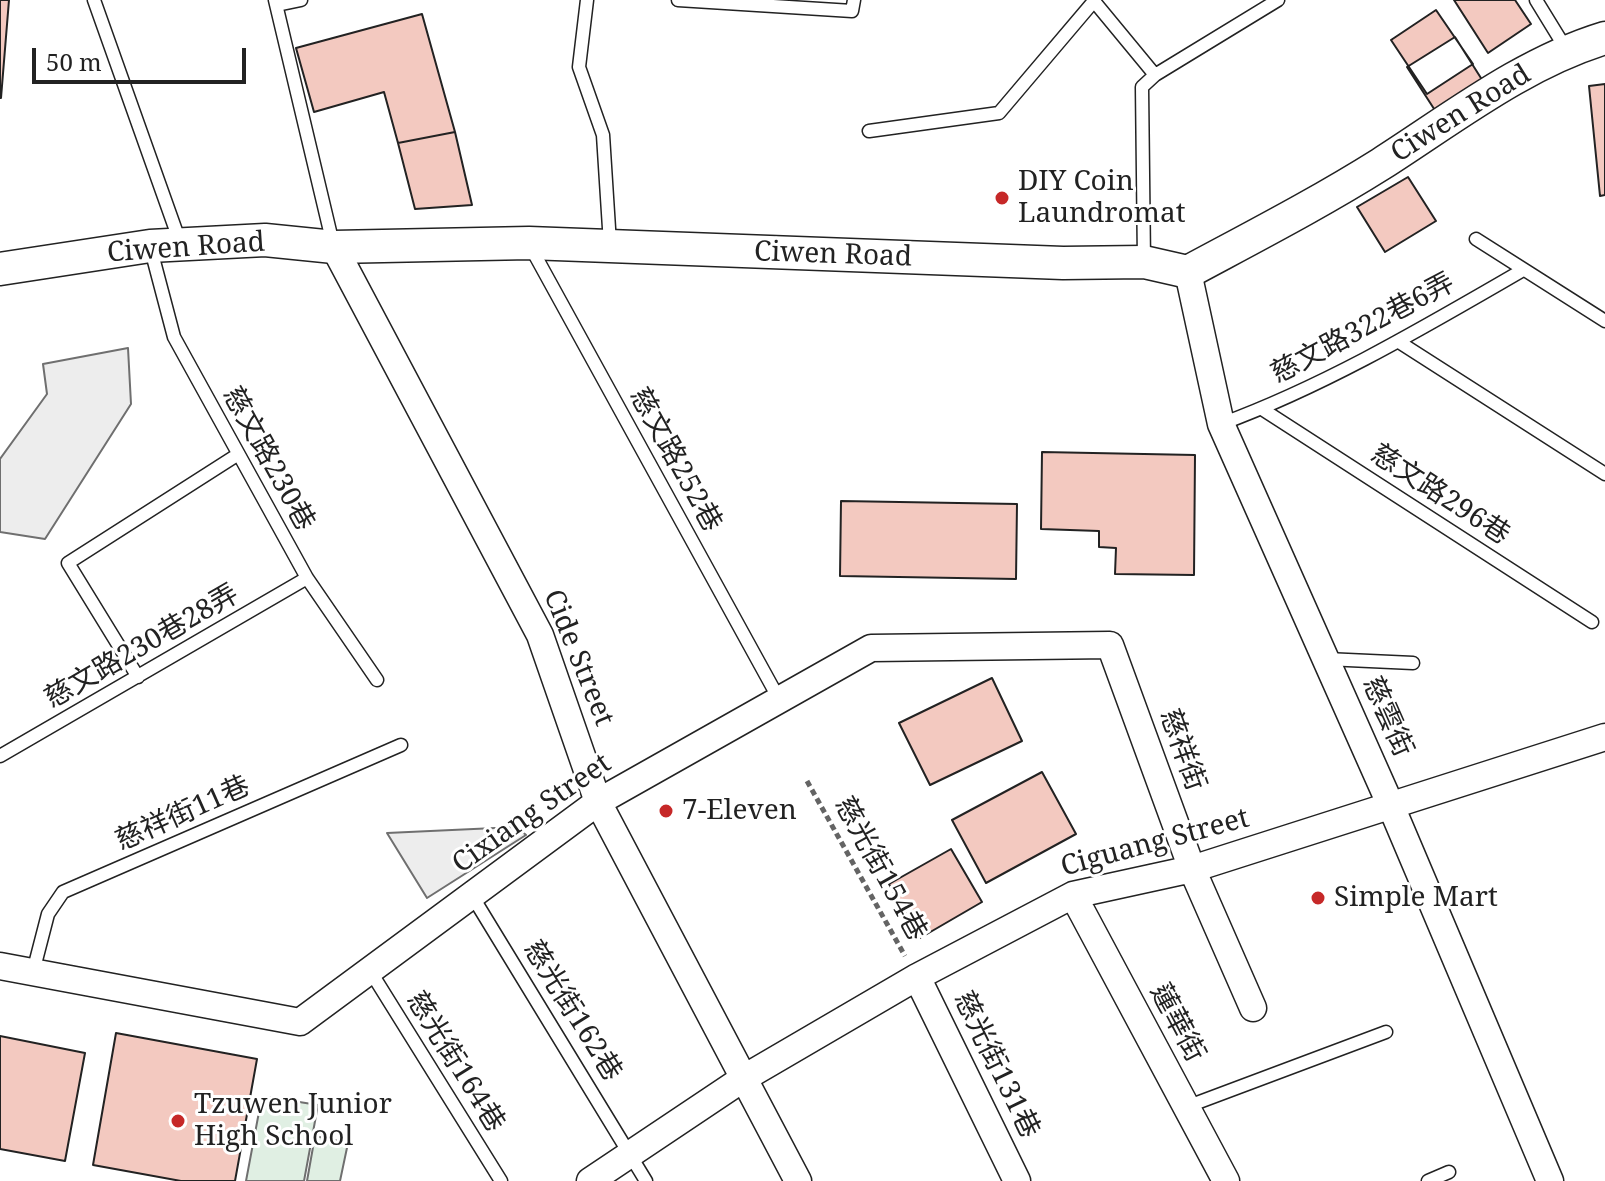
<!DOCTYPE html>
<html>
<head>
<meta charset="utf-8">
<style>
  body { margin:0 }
  #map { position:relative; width:1605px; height:1181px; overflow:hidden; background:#fff; font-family:"Noto Serif",serif }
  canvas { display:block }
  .scale { position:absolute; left:32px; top:48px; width:214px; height:36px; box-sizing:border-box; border:4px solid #222; border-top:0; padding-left:10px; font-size:24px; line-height:28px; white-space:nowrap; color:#222; -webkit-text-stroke:6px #fff; paint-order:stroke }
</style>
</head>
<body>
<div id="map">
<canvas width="1605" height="1181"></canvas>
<div class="scale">50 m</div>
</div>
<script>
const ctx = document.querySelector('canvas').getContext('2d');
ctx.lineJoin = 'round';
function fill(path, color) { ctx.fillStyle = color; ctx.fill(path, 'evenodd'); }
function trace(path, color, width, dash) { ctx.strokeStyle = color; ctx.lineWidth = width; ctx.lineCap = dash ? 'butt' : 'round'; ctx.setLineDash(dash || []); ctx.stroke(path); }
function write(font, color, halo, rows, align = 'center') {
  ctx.font = font + ' "Noto Serif","Noto Sans TC",serif'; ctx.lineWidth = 6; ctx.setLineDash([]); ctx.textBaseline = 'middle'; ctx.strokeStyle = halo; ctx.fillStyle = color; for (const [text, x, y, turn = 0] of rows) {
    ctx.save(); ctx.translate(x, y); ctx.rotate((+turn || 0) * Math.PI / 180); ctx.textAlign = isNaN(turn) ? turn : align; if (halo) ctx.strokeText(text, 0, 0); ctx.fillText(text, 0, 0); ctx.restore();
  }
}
const green = new Path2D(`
  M 262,1096 L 318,1105 L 304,1181 L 246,1181 Z
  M 315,1136 L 348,1143 L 340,1181 L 307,1181 Z`);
const parking = new Path2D(`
  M 128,348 L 131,404 L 45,539 L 0,532 L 0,459 L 47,394 L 43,364 Z
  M 517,827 L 526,835 L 427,898 L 387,833 Z`);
const building = new Path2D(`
  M 0,0 L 9,0 L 1,98 L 0,98 Z
  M 1454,0 L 1515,0 L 1531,24 L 1488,53 Z
  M 1436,10 L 1473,64 L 1427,94 L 1391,40 Z
  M 422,14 L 455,132 L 398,143 L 384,92 L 314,112 L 296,48 Z
  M 1455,37 L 1486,86 L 1438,115 L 1407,67 Z
  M 1605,84 L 1605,195 L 1600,196 L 1589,86 Z
  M 455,132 L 472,205 L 415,209 L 398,143 Z
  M 1408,177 L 1436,221 L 1385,252 L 1357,207 Z
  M 1042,452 L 1195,455 L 1194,575 L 1115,574 L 1116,548 L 1099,547 L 1099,531 L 1041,529 Z
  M 841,501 L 1017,504 L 1016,579 L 840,576 Z
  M 992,678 L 1022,741 L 930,785 L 899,723 Z
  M 1042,772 L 1076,834 L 986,883 L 952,820 Z
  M 951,849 L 982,902 L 920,938 L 889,884 Z
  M 116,1033 L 257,1059 L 235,1181 L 181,1181 L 93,1165 Z
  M 0,1036 L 85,1053 L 65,1161 L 0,1149 Z`);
const path = new Path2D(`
  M 807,781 L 905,956`);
const service = new Path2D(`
  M 94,0 L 180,242
  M 275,0 L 333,244
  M 587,0 L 579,67 L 603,135 L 610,244
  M 678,0 L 852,11 L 854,0
  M 1093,0 L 1155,75 L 1278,0
  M 1536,0 L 1566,49
  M 277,5 L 301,0
  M 869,131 L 999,113 L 1094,1
  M 1476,239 L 1605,321
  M 150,246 L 174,337 L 307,578 L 377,680
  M 530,246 L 779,699
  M 1144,262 L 1142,87 L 1155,75
  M 1399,342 L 1605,474
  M 1262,409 L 1592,622
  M 1221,424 C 1327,385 1426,326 1523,270
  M 1326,659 L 1413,663
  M 138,677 L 68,563 L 237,455
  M 0,756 L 307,578
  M 471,894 L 646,1181
  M 369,969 L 501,1181
  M 33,972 L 48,914 L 63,892 L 401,745
  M 1186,1107 L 1386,1032
  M 1428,1181 L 1449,1172`);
const minor = new Path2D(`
  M 334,247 L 540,635 L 598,802 L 798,1181
  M 1188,272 L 1221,424 L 1391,806 L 1550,1181
  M 1073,895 L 1226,1181
  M 0,966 L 300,1022 L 598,802 L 871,648 L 1110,645 L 1192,869 L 1253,1008
  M 917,977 L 1017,1181
  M 590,1181 L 744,1078 L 917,977 L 1073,895 L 1192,869 L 1605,737`);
const tertiary = new Path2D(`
  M 0,269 L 150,246 L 265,240 L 334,247 L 529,243 L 1063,263 L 1144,262 L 1188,272 C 1253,237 1319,203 1381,164 C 1453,118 1523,63 1605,38`);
const markers = [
  [1002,198,8,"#c62828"],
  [666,811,8,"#c62828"],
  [1318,898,8,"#c62828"],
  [178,1121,8,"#c62828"]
];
const streetNames = [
  ["Ciwen Road",1461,114,-32],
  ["Ciwen Road",186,248,-4],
  ["Ciwen Road",833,255,2],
  ["慈文路322巷6弄",1363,329,-28],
  ["慈文路230巷",268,459,61],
  ["慈文路252巷",675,460,61],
  ["慈文路296巷",1440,495,33],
  ["慈文路230巷28弄",142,647,-30],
  ["Cide Street",578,658,68],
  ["慈雲街",1387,717,66],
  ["慈祥街",1182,750,70],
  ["慈祥街11巷",183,814,-24],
  ["Cixiang Street",532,814,-35],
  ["Ciguang Street",1155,843,-15],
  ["慈光街154巷",880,869,61],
  ["慈光街162巷",572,1011,58],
  ["蓮華街",1177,1023,62],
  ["慈光街164巷",455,1062,58],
  ["慈光街131巷",996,1065,64]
];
const poiNames = [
  ["DIY Coin",1018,182],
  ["Laundromat",1018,214],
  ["7-Eleven",682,811],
  ["Simple Mart",1334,898],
  ["Tzuwen Junior",194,1105],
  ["High School",194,1137]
];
fill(green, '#e0efe3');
trace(green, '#6f6f6f', 2);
fill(parking, '#ededed');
trace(parking, '#6f6f6f', 2);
fill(building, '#f3c9c0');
trace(building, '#222', 2);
trace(service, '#222', 15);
trace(minor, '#222', 29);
trace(tertiary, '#222', 35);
trace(path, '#646464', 5, [6, 4]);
trace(service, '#fff', 12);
trace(minor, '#fff', 26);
trace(tertiary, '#fff', 32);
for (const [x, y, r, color] of markers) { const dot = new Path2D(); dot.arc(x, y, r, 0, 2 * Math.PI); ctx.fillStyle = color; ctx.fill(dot); trace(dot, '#fff', 3); }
write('28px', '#222', '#fff', streetNames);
write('28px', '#222', '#fff', poiNames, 'left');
</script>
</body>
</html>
